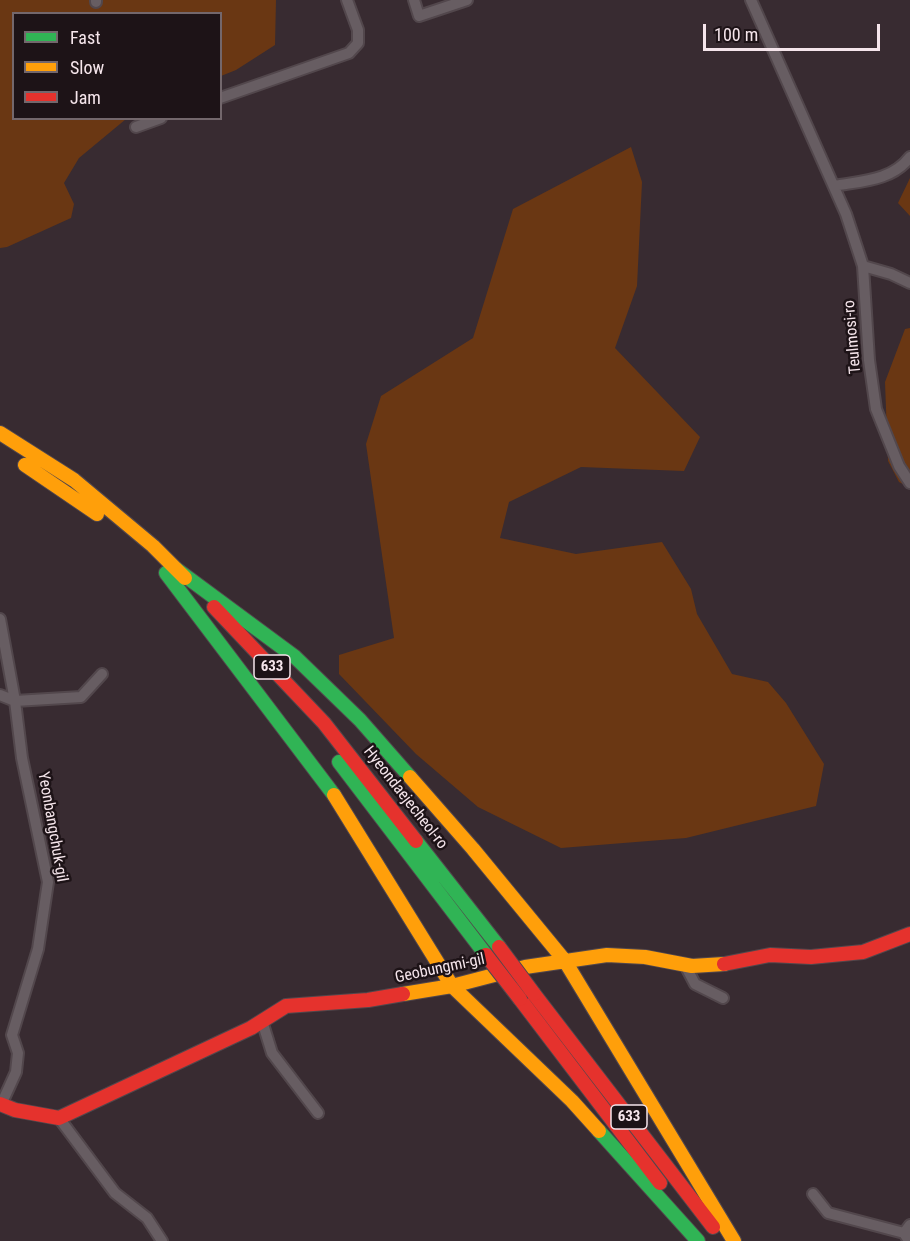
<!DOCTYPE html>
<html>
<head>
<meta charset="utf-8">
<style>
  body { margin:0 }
  #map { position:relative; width:910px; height:1241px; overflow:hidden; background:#382b31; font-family:"Roboto Condensed",sans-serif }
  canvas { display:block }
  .legend { position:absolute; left:12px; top:12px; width:210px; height:108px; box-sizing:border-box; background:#1d1317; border:2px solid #73676c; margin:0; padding:8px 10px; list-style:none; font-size:18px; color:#f5e5eb }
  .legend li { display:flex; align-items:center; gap:12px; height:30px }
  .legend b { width:30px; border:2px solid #73676c }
  .scale { position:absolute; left:703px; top:24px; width:177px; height:27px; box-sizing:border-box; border:3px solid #f5e5eb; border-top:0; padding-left:8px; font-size:18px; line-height:21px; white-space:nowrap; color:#f5e5eb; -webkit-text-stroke:4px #1d1317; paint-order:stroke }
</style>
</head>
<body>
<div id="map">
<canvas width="910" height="1241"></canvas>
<ul class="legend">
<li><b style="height:8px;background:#30b455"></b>Fast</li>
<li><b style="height:8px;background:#ff9f0a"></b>Slow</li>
<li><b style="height:8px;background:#e5322d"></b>Jam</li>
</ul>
<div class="scale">100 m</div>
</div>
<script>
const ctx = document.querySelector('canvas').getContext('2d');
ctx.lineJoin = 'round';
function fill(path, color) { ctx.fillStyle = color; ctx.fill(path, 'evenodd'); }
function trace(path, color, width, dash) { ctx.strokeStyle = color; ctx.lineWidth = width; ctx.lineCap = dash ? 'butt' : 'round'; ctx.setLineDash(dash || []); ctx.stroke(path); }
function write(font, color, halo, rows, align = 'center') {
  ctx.font = font + ' "Roboto Condensed",sans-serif'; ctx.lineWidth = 5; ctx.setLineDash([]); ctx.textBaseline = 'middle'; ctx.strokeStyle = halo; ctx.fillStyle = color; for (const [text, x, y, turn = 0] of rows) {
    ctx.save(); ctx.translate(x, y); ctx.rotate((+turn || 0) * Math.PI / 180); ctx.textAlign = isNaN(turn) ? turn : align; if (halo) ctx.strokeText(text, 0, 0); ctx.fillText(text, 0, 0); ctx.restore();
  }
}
const green = new Path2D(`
  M 0,0 L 276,0 L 275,45 L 236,70 L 221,76 L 220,14 L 14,14 L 14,118 L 126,119 L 79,158 L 64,183 L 74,204 L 71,218 L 7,247 L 0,248 Z
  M 631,147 L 642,182 L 637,286 L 615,348 L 700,437 L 684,471 L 581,467 L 509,502 L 500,538 L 576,554 L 662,542 L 691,589 L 697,614 L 732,674 L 768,682 L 786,703 L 824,764 L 816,806 L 686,838 L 561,848 L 478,807 L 416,754 L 339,674 L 339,655 L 394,638 L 366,444 L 381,396 L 473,338 L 513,209 Z
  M 910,178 L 910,216 L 898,203 Z
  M 910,328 L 910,488 L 899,482 L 888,461 L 885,382 L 905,329 Z`);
const street = new Path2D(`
  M 414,0 L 419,16 L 467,0
  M 751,0 L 846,214 L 863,266 L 869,360 L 876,409 L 899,466 L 910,483
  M 96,2 L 96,0
  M 220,98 L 349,53 L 358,43 L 358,30 L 347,0
  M 136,127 L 161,118
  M 834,186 C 861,181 892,181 910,157
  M 863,266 L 891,274 L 910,283
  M 0,619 L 15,701 L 22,758 L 48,882 L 38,949 L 12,1035 L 18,1053 L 16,1072 L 1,1105
  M 0,695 L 15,701 L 81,697 L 102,674
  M 685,965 L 695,984 L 723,998
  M 262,1021 L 272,1053 L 318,1113
  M 59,1118 L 115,1193 L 147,1218 L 162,1241
  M 813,1194 L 828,1213 L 904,1233
  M 909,1241 L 904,1233 L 910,1225`);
const fast = new Path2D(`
  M 176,569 L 295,657 L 360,720 L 410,777
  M 166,573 L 334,795
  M 339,762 L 486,955
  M 416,841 L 499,947
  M 599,1131 L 698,1241`);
const slow = new Path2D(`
  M 0,433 L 74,480 L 153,546 L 185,578
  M 25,465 L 97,514
  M 410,777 L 473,849 L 565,961 L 734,1241
  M 334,795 L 452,986 L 572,1101 L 599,1131
  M 403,994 L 452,986 L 525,967 L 607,955 L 645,957 L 692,966 L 724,964`);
const jam = new Path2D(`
  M 214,607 L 324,723 L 416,841
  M 724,964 L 770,955 L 811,957 L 863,952 L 910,934
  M 534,994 L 713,1227
  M 520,999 L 660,1183
  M 0,1104 L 15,1110 L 59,1118 L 251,1028 L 286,1006 L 368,1000 L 403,994`);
const jamBridge = new Path2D(`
  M 499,947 L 534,994
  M 486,955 L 520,999`);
const shields = [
  [272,667,36],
  [629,1117,36]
];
const shieldNames = [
  ["633",272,667],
  ["633",629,1117]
];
const streetNames = [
  ["Teulmosi-ro",853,337,-95],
  ["Hyeondaejecheol-ro",405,798,52],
  ["Yeonbangchuk-gil",52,827,80],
  ["Geobungmi-gil",440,969,-12]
];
fill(green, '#6a3713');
trace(street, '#52474c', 14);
trace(fast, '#52474c', 16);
trace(slow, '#52474c', 16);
trace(jam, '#52474c', 16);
trace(street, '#675d62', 10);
trace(fast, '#30b455', 14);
trace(slow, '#ff9f0a', 14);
trace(jam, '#e5322d', 14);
trace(jamBridge, '#52474c', 16, []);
trace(jamBridge, '#e5322d', 14);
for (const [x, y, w] of shields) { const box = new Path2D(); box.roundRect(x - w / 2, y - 12, w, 24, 4.5); ctx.fillStyle = '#1d1317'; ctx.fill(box); trace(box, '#f5e5eb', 1.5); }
write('bold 15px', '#f5e5eb', null, shieldNames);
write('16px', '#f5e5eb', '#1d1317', streetNames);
</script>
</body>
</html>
